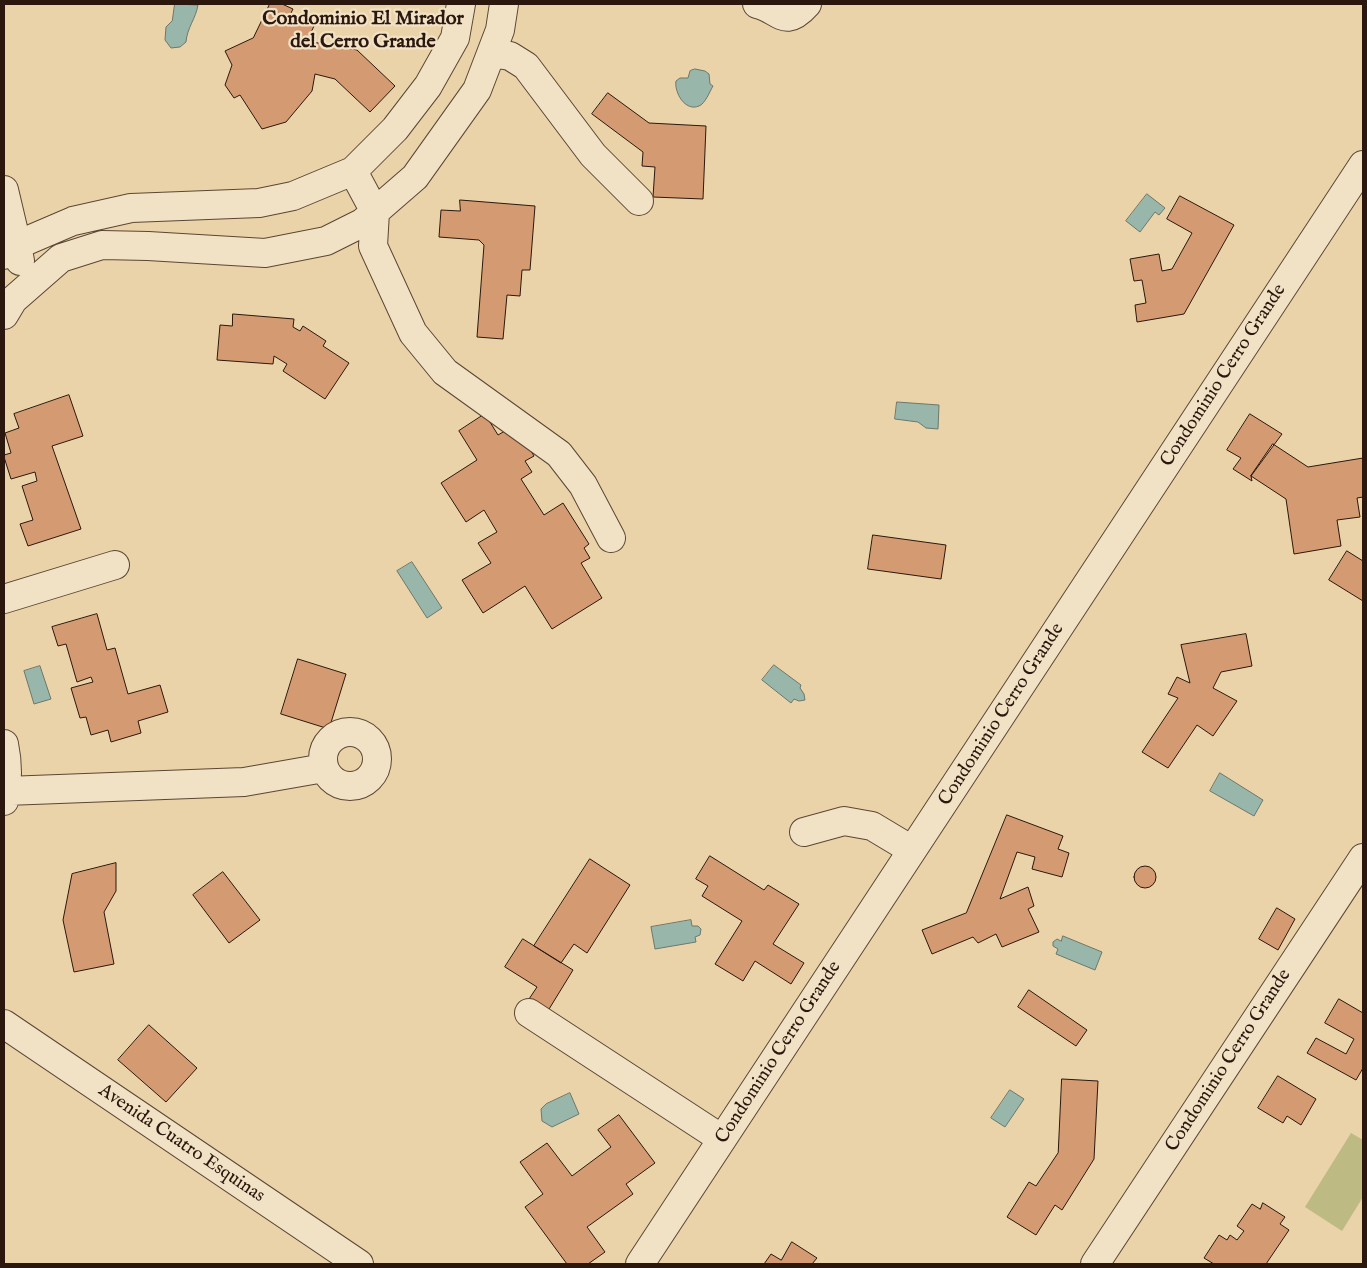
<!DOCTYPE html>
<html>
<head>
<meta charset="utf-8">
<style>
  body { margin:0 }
  #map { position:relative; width:1367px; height:1268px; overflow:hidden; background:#ead3a8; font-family:"IM FELL English",serif }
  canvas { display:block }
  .frame { position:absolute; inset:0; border:5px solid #2b170d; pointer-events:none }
</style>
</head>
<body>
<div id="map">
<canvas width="1367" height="1268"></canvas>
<div class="frame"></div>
</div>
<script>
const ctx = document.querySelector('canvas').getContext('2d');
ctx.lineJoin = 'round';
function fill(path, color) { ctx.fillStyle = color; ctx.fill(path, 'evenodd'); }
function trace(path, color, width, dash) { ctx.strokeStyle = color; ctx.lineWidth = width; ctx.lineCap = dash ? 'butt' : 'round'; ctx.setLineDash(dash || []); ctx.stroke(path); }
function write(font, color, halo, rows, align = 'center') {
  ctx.font = font + ' "IM FELL English",serif'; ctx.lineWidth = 4.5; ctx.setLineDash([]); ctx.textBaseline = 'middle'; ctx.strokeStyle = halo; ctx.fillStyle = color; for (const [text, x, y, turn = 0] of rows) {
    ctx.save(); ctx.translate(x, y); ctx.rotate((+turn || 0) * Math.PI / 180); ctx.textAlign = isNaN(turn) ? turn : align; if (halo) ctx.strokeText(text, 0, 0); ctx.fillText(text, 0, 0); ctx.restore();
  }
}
const green = new Path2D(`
  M 1351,1133 L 1363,1140 L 1363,1197 L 1342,1231 L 1305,1207 Z`);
const water = new Path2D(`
  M 175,4 L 198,5 C 196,18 187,28 186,42 L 180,47 L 171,48 L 165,40 L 166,27 L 172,21 Z
  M 695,69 L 705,71 L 709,74 L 710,84 L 713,86 C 710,91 705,104 699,106 C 685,112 674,92 676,81 L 680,78 L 688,78 L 690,71 Z
  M 1147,194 L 1165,208 L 1159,215 L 1155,212 L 1140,232 L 1126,221 Z
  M 897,402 L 939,405 L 938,429 L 926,428 L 918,422 L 895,419 Z
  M 412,562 L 442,608 L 427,618 L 397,571 Z
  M 774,665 L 801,685 L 800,688 L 804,694 L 805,700 L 799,701 L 794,699 L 791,703 L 762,680 Z
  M 40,666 L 51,699 L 34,704 L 24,671 Z
  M 1220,773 L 1263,800 L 1254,816 L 1210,791 Z
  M 691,920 L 692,926 L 698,926 L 701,929 L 700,935 L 695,937 L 696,942 L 655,949 L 651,927 Z
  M 1063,936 L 1102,952 L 1095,970 L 1056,954 L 1058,949 L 1053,946 L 1053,942 L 1057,939 L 1061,941 Z
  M 1010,1090 L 1024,1099 L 1005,1127 L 991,1118 Z
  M 570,1093 L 579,1114 L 552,1127 L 542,1121 L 541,1109 L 546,1104 Z`);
const building = new Path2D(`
  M 270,4 L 282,4 L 293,9 L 290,15 L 314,26 L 307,41 L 357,50 L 395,86 L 370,112 L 335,79 L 315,74 L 312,91 L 286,122 L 262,129 L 240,95 L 234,98 L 225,85 L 232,65 L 225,51 L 253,38 Z
  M 608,93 L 649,123 L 706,126 L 703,199 L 653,197 L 655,167 L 642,166 L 643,152 L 592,114 Z
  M 1180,196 L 1234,225 L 1184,314 L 1137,322 L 1135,305 L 1146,303 L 1142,280 L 1134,281 L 1130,259 L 1159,254 L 1162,271 L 1172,269 L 1192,233 L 1167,219 Z
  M 460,200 L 535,206 L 530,270 L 522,270 L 520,296 L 507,295 L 503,339 L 477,337 L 484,245 L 479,240 L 439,237 L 441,210 L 460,211 Z
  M 233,314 L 294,319 L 293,327 L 300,331 L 303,326 L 326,341 L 323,346 L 349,363 L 325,399 L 283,371 L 287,364 L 274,356 L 273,364 L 217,360 L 220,325 L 232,326 Z
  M 69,395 L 83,436 L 52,446 L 81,529 L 28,546 L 20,524 L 33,520 L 22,486 L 37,481 L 35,472 L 11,479 L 4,457 L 4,455 L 11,453 L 5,433 L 19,428 L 14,414 Z
  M 485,414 L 498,435 L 515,425 L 534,456 L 525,461 L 532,472 L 521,479 L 544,515 L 563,503 L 589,544 L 584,548 L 590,558 L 581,563 L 602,598 L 552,629 L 525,586 L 483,613 L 462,580 L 491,563 L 478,543 L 497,532 L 484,510 L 466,522 L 441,483 L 477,460 L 459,431 Z
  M 1250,414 L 1282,434 L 1251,476 L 1252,481 L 1233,469 L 1241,458 L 1227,450 Z
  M 1273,444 L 1308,467 L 1363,458 L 1363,497 L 1357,498 L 1360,517 L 1337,520 L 1341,546 L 1294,554 L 1286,499 L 1251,476 Z
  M 873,535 L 946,545 L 941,579 L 868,569 Z
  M 1347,551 L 1363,561 L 1363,601 L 1329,580 Z
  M 97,614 L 107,650 L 115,648 L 128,694 L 160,685 L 168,712 L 138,721 L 141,733 L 111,742 L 108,730 L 91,735 L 86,717 L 80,718 L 71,688 L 93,682 L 91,677 L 77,682 L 66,644 L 58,646 L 52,627 Z
  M 1246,634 L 1252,666 L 1221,672 L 1213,688 L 1237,701 L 1213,736 L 1197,725 L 1168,768 L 1142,752 L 1178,698 L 1168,694 L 1177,677 L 1190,683 L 1181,645 Z
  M 298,659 L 346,674 L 329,729 L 281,714 Z
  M 1007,815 L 1063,836 L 1058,849 L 1069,853 L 1062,877 L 1032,869 L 1035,857 L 1017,852 L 1000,899 L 1028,887 L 1034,906 L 1028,909 L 1039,932 L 1002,947 L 996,934 L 978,943 L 973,937 L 932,954 L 922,930 L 966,913 Z
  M 710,856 L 764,890 L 768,885 L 799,904 L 773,944 L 804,963 L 791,984 L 755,961 L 743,981 L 715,964 L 742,921 L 702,896 L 708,886 L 696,879 Z
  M 590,859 L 630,885 L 587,953 L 574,944 L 561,963 L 534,946 Z
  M 116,863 L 116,891 L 104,912 L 114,964 L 74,972 L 63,920 L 72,874 Z
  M1134 877a11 11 0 1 1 22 0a11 11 0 1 1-22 0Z
  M 223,872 L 260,920 L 229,943 L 193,895 Z
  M 1277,908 L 1295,919 L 1278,950 L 1259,939 Z
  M 523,939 L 573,970 L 546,1014 L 527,1002 L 537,987 L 505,967 Z
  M 1029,990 L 1087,1030 L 1076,1046 L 1018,1007 Z
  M 1339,999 L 1363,1013 L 1363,1068 L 1356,1080 L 1307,1053 L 1316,1038 L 1346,1054 L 1354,1039 L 1325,1023 Z
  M 149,1025 L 197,1068 L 166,1102 L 118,1060 Z
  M 1278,1076 L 1316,1099 L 1301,1125 L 1287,1116 L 1283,1123 L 1258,1108 Z
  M 1062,1079 L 1098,1081 L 1094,1159 L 1062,1210 L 1055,1205 L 1036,1235 L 1007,1217 L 1029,1182 L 1036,1186 L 1058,1153 Z
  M 619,1115 L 655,1163 L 626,1184 L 633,1194 L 587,1227 L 605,1252 L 588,1264 L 567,1264 L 525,1207 L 543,1194 L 520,1162 L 547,1143 L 572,1176 L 611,1147 L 598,1130 Z
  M 1263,1203 L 1285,1217 L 1280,1224 L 1289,1230 L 1266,1264 L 1214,1264 L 1204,1258 L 1219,1235 L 1227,1240 L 1230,1235 L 1237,1240 L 1244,1231 L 1237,1226 L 1252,1204 L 1260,1209 Z
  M 792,1242 L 817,1258 L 812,1264 L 764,1264 L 771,1254 L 781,1260 Z`);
const minor = new Path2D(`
  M 757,4 C 780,9 784,30 807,4
  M 492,53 L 510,56 L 526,66 L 593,155 L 639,201
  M 353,171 L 375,212 L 373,246 L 413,333 L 445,372 L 559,454 L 583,485 L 611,538
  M 4,190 L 17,245 L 20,261
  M 4,255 L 17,245 L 73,221 L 131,208 L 259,203 L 293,196 L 353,171 L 395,129 L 428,86 L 455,38 L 461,4
  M 4,315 L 13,300 L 61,258 L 102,245 L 148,246 L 265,253 L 326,241 L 362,223 L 415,177 L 477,90 L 500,30 L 504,4
  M 4,599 L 115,565
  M323 759a27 27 0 1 1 54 0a27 27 0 1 1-54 0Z
  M 4,744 C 8,763 8,782 4,801
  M 6,791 L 244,782 L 324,768
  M 804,832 L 844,821 L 872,826 L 912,850
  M 529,1013 L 722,1139
  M 4,1024 L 359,1264
  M 640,1264 L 1363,165
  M 1095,1264 L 1363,858`);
const streetNames = [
  ["Condominio Cerro Grande",1224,376,-57],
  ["Condominio Cerro Grande",1002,715,-57],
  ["Condominio Cerro Grande",779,1053,-57],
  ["Condominio Cerro Grande",1229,1061,-57],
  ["Avenida Cuatro Esquinas",181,1144,34]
];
const neighbourhoodNames = [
  ["Condominio El Mirador",363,20],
  ["del Cerro Grande",363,43]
];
fill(green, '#bdba83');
fill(water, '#98b7aa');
trace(water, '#6c776b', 1);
fill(building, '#d49b72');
trace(building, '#2b170d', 1);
trace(minor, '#5b4634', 30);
trace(minor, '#f1e2c6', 28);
write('19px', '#2b170d', '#f1e2c6', streetNames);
write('bold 20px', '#2b170d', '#f1e2c6', neighbourhoodNames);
</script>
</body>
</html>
